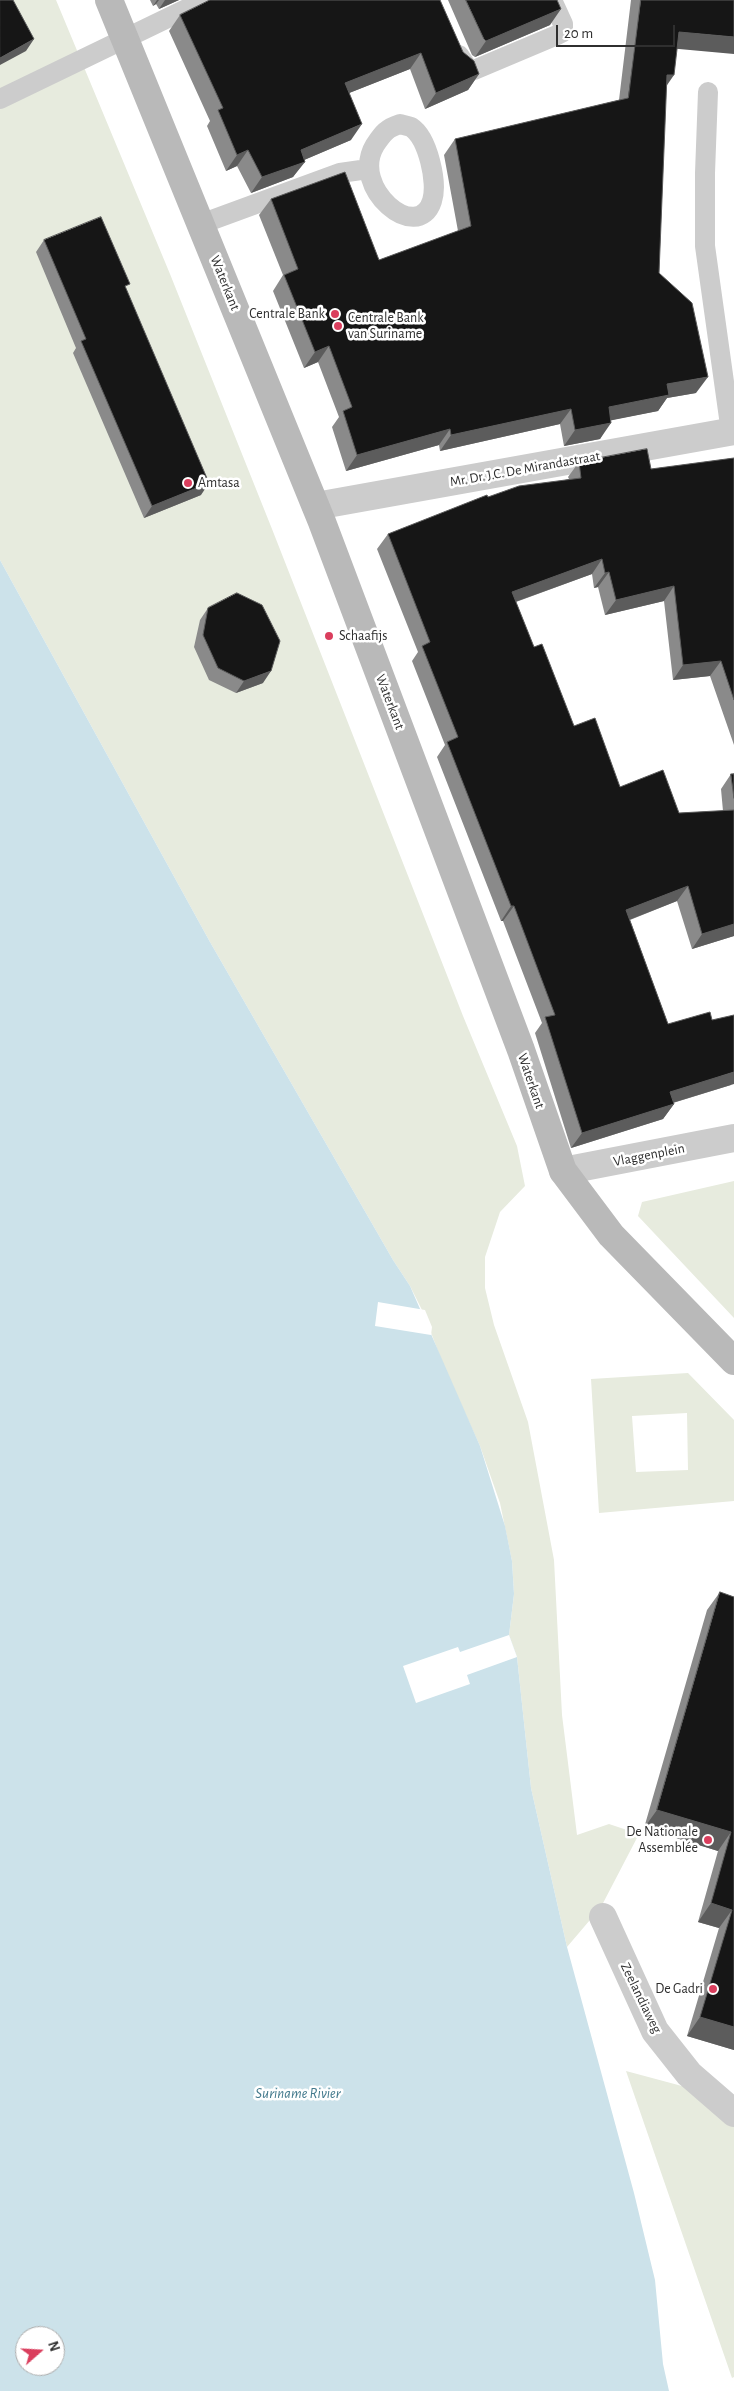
<!DOCTYPE html>
<html>
<head>
<meta charset="utf-8">
<style>
  body { margin:0 }
  #map { position:relative; width:734px; height:2391px; overflow:hidden; background:#fff; font-family:"Alegreya Sans",sans-serif }
  canvas { display:block }
  .north { position:absolute; left:15px; top:2326px; width:50px; height:50px; box-sizing:border-box; background:#fff; border:1px solid #acacac; border-radius:50%; rotate:71deg; font-size:14px; font-weight:700; line-height:20px; text-align:center; color:#2f2f2f }
  .north::after { content:''; display:block; margin:auto; width:18px; height:22px; background:#da3e5d; clip-path:polygon(50% 0,100% 100%,50% 72%,0 100%) }
  .scale { position:absolute; left:556px; top:25px; width:119px; height:22px; box-sizing:border-box; border:2px solid #2f2f2f; border-top:0; padding-left:6px; font-size:15px; line-height:18px; white-space:nowrap; color:#2f2f2f; -webkit-text-stroke:4px #fff; paint-order:stroke }
</style>
</head>
<body>
<div id="map">
<canvas width="734" height="2391"></canvas>
<div class="north">N</div>
<div class="scale">20 m</div>
</div>
<script>
const ctx = document.querySelector('canvas').getContext('2d');
ctx.lineJoin = 'round';
function fill(path, color) { ctx.fillStyle = color; ctx.fill(path, 'evenodd'); }
function trace(path, color, width, dash) { ctx.strokeStyle = color; ctx.lineWidth = width; ctx.lineCap = dash ? 'butt' : 'round'; ctx.setLineDash(dash || []); ctx.stroke(path); }
function write(font, color, halo, rows, align = 'center') {
  ctx.font = font + ' "Alegreya Sans",sans-serif'; ctx.lineWidth = 5; ctx.setLineDash([]); ctx.textBaseline = 'middle'; ctx.strokeStyle = halo; ctx.fillStyle = color; for (const [text, x, y, turn = 0] of rows) {
    ctx.save(); ctx.translate(x, y); ctx.rotate((+turn || 0) * Math.PI / 180); ctx.textAlign = isNaN(turn) ? turn : align; if (halo) ctx.strokeText(text, 0, 0); ctx.fillText(text, 0, 0); ctx.restore();
  }
}
const green = new Path2D(`
  M 0,0 L 56,0 L 170,274 L 272,529 L 463,1016 L 517,1146 L 525,1186 L 500,1212 L 485,1257 L 485,1288 L 494,1325 L 528,1422 L 554,1560 L 562,1715 L 577,1835 L 609,1824 L 639,1834 L 601,1907 L 567,1947 L 531,1788 L 517,1657 L 509,1635 L 514,1594 L 512,1561 L 500,1503 L 480,1446 L 444,1367 L 424,1314 L 410,1286 L 393,1260 L 210,942 L 0,560 Z
  M 734,1181 L 734,1318 L 638,1216 L 642,1202 Z
  M 688,1373 L 734,1420 L 734,1501 L 599,1513 L 591,1379 ZM 687,1413 L 688,1470 L 636,1472 L 632,1416 Z
  M 626,2071 L 734,2100 L 734,2377 L 732,2378 Z`);
const water = new Path2D(`
  M 0,560 L 210,942 L 393,1260 L 410,1286 L 480,1446 L 505,1526 L 512,1561 L 514,1594 L 509,1635 L 517,1657 L 531,1788 L 567,1947 L 634,2193 L 655,2280 L 663,2364 L 669,2391 L 0,2391 ZM 25,2336 L 55,2336 L 55,2366 L 25,2366 Z`);
const pier = new Path2D(`
  M 378,1302 L 425,1310 L 432,1327 L 431,1335 L 375,1326 Z
  M 509,1635 L 517,1657 L 467,1675 L 470,1684 L 416,1703 L 403,1666 L 458,1647 L 460,1652 Z`);
const service = new Path2D(`
  M 459,55 L 467,67 L 474,70 L 557,35 L 563,32 L 563,24 L 552,0
  M 708,92 L 705,173 L 705,246 L 731,432
  M 0,99 L 205,0
  M 400,124 C 403,125 408,126 411,127 C 428,138 438,183 432,201 C 418,245 349,188 375,145 C 383,133 387,128 400,124 Z
  M 201,224 L 340,173 L 368,169`);
const minor = new Path2D(`
  M 316,506 L 734,431
  M 563,1171 L 734,1138
  M 603,1917 L 655,2031 L 689,2074 L 734,2113`);
const secondary = new Path2D(`
  M 109,0 L 322,522 L 521,1050 L 563,1171 L 611,1235 L 734,1361`);
const wall = new Path2D(`
  M 150,0 L 179,0 L 159,9 L 156,4 L 153,6 Z
  M 448,0 L 557,0 L 550,25 L 475,57 L 472,55 Z
  M 631,0 L 734,0 L 677,49 L 666,86 L 659,273 L 696,393 L 667,398 L 658,411 L 611,420 L 600,439 L 564,446 L 560,424 L 440,451 L 439,445 L 346,471 L 332,427 L 339,417 L 318,362 L 304,368 L 273,291 L 283,275 L 259,215 L 271,199 L 379,260 L 458,231 L 444,155 L 455,139 L 619,100 Z
  M 180,15 L 463,52 L 479,74 L 468,90 L 425,109 L 410,69 L 349,93 L 351,140 L 304,160 L 293,177 L 251,193 L 237,166 L 226,171 L 207,126 L 210,121 L 169,31 Z
  M 44,240 L 126,289 L 201,495 L 144,518 L 73,353 L 76,348 L 36,252 Z
  M 734,458 L 734,745 L 710,676 L 673,680 L 664,601 L 605,615 L 598,587 L 594,588 L 592,574 L 516,602 L 534,647 L 574,726 L 620,787 L 679,813 L 723,811 L 721,789 L 731,774 L 734,773 L 734,936 L 692,949 L 677,901 L 630,920 L 668,1024 L 731,1085 L 673,1103 L 674,1104 L 663,1119 L 571,1148 L 535,1033 L 542,1023 L 503,921 L 501,921 L 437,757 L 445,745 L 412,661 L 418,652 L 377,549 L 388,534 L 488,497 L 569,479 L 568,477 L 579,462 L 651,469 Z
  M 208,608 L 263,683 L 236,693 L 209,680 L 194,647 L 200,620 Z
  M 720,1592 L 734,1597 L 734,2050 L 687,2036 L 719,1928 L 698,1922 L 718,1851 L 644,1828 L 707,1610 Z`);
const shadedWall = new Path2D(`
  M 157,0 L 159,0 L 156,4 L 153,6 Z
  M 165,0 L 179,0 L 159,9 Z
  M 561,9 L 550,25 L 475,57 L 486,41 Z
  M 679,32 L 734,37 L 734,54 L 668,48 Z
  M 34,39 L 26,51 L 0,65 L 0,58 Z
  M 421,53 L 410,69 L 334,99 L 345,83 Z
  M 479,74 L 468,90 L 425,109 L 436,93 Z
  M 667,75 L 674,75 L 663,91 Z
  M 362,124 L 351,140 L 290,166 L 301,150 Z
  M 248,150 L 237,166 L 226,171 L 237,155 Z
  M 305,162 L 293,177 L 251,193 L 262,177 Z
  M 329,346 L 318,362 L 304,368 L 315,352 Z
  M 708,377 L 696,393 L 667,398 L 658,411 L 598,423 L 609,407 L 667,384 Z
  M 571,409 L 560,424 L 440,451 L 451,435 Z
  M 611,423 L 600,439 L 564,446 L 575,430 Z
  M 450,429 L 439,445 L 346,471 L 357,455 Z
  M 209,483 L 201,495 L 144,518 L 152,506 Z
  M 602,559 L 592,574 L 501,607 L 512,592 Z
  M 609,572 L 598,587 L 594,588 L 605,573 Z
  M 674,586 L 664,601 L 605,615 L 616,600 Z
  M 721,661 L 710,676 L 673,680 L 683,665 Z
  M 271,671 L 263,683 L 236,693 L 244,681 Z
  M 688,886 L 677,901 L 616,925 L 626,910 Z
  M 511,906 L 514,906 L 503,921 L 501,921 Z
  M 734,924 L 734,936 L 692,949 L 702,934 Z
  M 734,1072 L 734,1084 L 659,1107 L 670,1092 Z
  M 674,1104 L 663,1119 L 571,1148 L 582,1133 Z
  M 657,1810 L 731,1832 L 718,1851 L 644,1828 Z
  M 711,1903 L 732,1910 L 719,1928 L 698,1922 Z
  M 700,2017 L 734,2027 L 734,2050 L 687,2036 Z`);
const building = new Path2D(`
  M 0,0 L 13,0 L 34,39 L 0,58 Z
  M 210,0 L 440,0 L 463,52 L 474,61 L 479,74 L 436,93 L 421,53 L 345,83 L 362,124 L 301,150 L 305,162 L 262,177 L 248,150 L 237,155 L 218,110 L 223,108 L 180,15 Z
  M 466,0 L 557,0 L 561,9 L 486,41 L 484,39 Z
  M 641,0 L 734,0 L 734,37 L 679,32 L 674,75 L 667,75 L 659,273 L 692,303 L 708,377 L 667,384 L 669,395 L 609,407 L 611,423 L 575,430 L 571,409 L 451,435 L 450,429 L 357,455 L 343,411 L 352,407 L 329,346 L 315,352 L 284,275 L 298,269 L 271,199 L 345,172 L 379,260 L 471,226 L 455,139 L 628,98 Z
  M 101,217 L 130,284 L 125,286 L 209,483 L 152,506 L 81,341 L 86,339 L 44,240 Z
  M 647,449 L 651,469 L 734,458 L 734,700 L 721,661 L 683,665 L 674,586 L 616,600 L 609,572 L 605,573 L 602,559 L 512,592 L 534,647 L 542,644 L 574,726 L 595,718 L 620,787 L 663,770 L 679,813 L 734,810 L 734,924 L 702,934 L 688,886 L 626,910 L 668,1024 L 710,1012 L 712,1020 L 734,1015 L 734,1072 L 670,1092 L 674,1104 L 582,1133 L 545,1017 L 555,1015 L 514,906 L 511,906 L 447,742 L 458,737 L 422,646 L 430,642 L 388,534 L 487,495 L 488,497 L 519,486 L 581,478 L 579,462 Z
  M 237,593 L 262,605 L 280,641 L 271,671 L 244,681 L 218,668 L 203,635 L 208,608 Z
  M 731,774 L 734,774 L 734,798 Z
  M 720,1592 L 734,1597 L 734,2027 L 700,2017 L 732,1910 L 711,1903 L 731,1832 L 657,1810 Z`);
const markers = [
  [335,314,5,"#da3e5d"],
  [338,326,5,"#da3e5d"],
  [188,483,5,"#da3e5d"],
  [329,636,5,"#da3e5d"],
  [708,1840,5,"#da3e5d"],
  [713,1989,5,"#da3e5d"]
];
const streetNames = [
  ["Waterkant",225,283,68],
  ["Mr. Dr. J.C. De Mirandastraat",525,469,-10],
  ["Waterkant",390,702,69],
  ["Waterkant",531,1081,71],
  ["Vlaggenplein",649,1155,-11],
  ["Zeelandiaweg",641,1998,64]
];
const poiNames = [
  ["Centrale Bank",325,314],
  ["Centrale Bank",348,318,"left"],
  ["van Suriname",348,334,"left"],
  ["Amtasa",198,483,"left"],
  ["Schaafijs",339,636,"left"],
  ["De Nationale",698,1832],
  ["Assemblée",698,1848],
  ["De Gadri",703,1989]
];
const waterNames = [
  ["Suriname Rivier",298,2093]
];
fill(green, '#e7ebde');
fill(water, '#cce2ea');
fill(pier, '#fff');
trace(service, '#ccc', 20);
trace(minor, '#ccc', 28);
trace(secondary, '#b9b9b9', 28);
fill(wall, '#8a8a8a');
fill(shadedWall, '#5c5c5c');
fill(building, '#161616');
trace(building, '#5c5c5c', 1);
for (const [x, y, r, color] of markers) { const dot = new Path2D(); dot.arc(x, y, r, 0, 2 * Math.PI); ctx.fillStyle = color; ctx.fill(dot); trace(dot, '#fff', 2); }
write('14px', '#2f2f2f', '#fff', streetNames);
write('14px', '#2f2f2f', '#fff', poiNames, 'right');
write('italic 15px', '#42798c', '#fff', waterNames);
</script>
</body>
</html>
